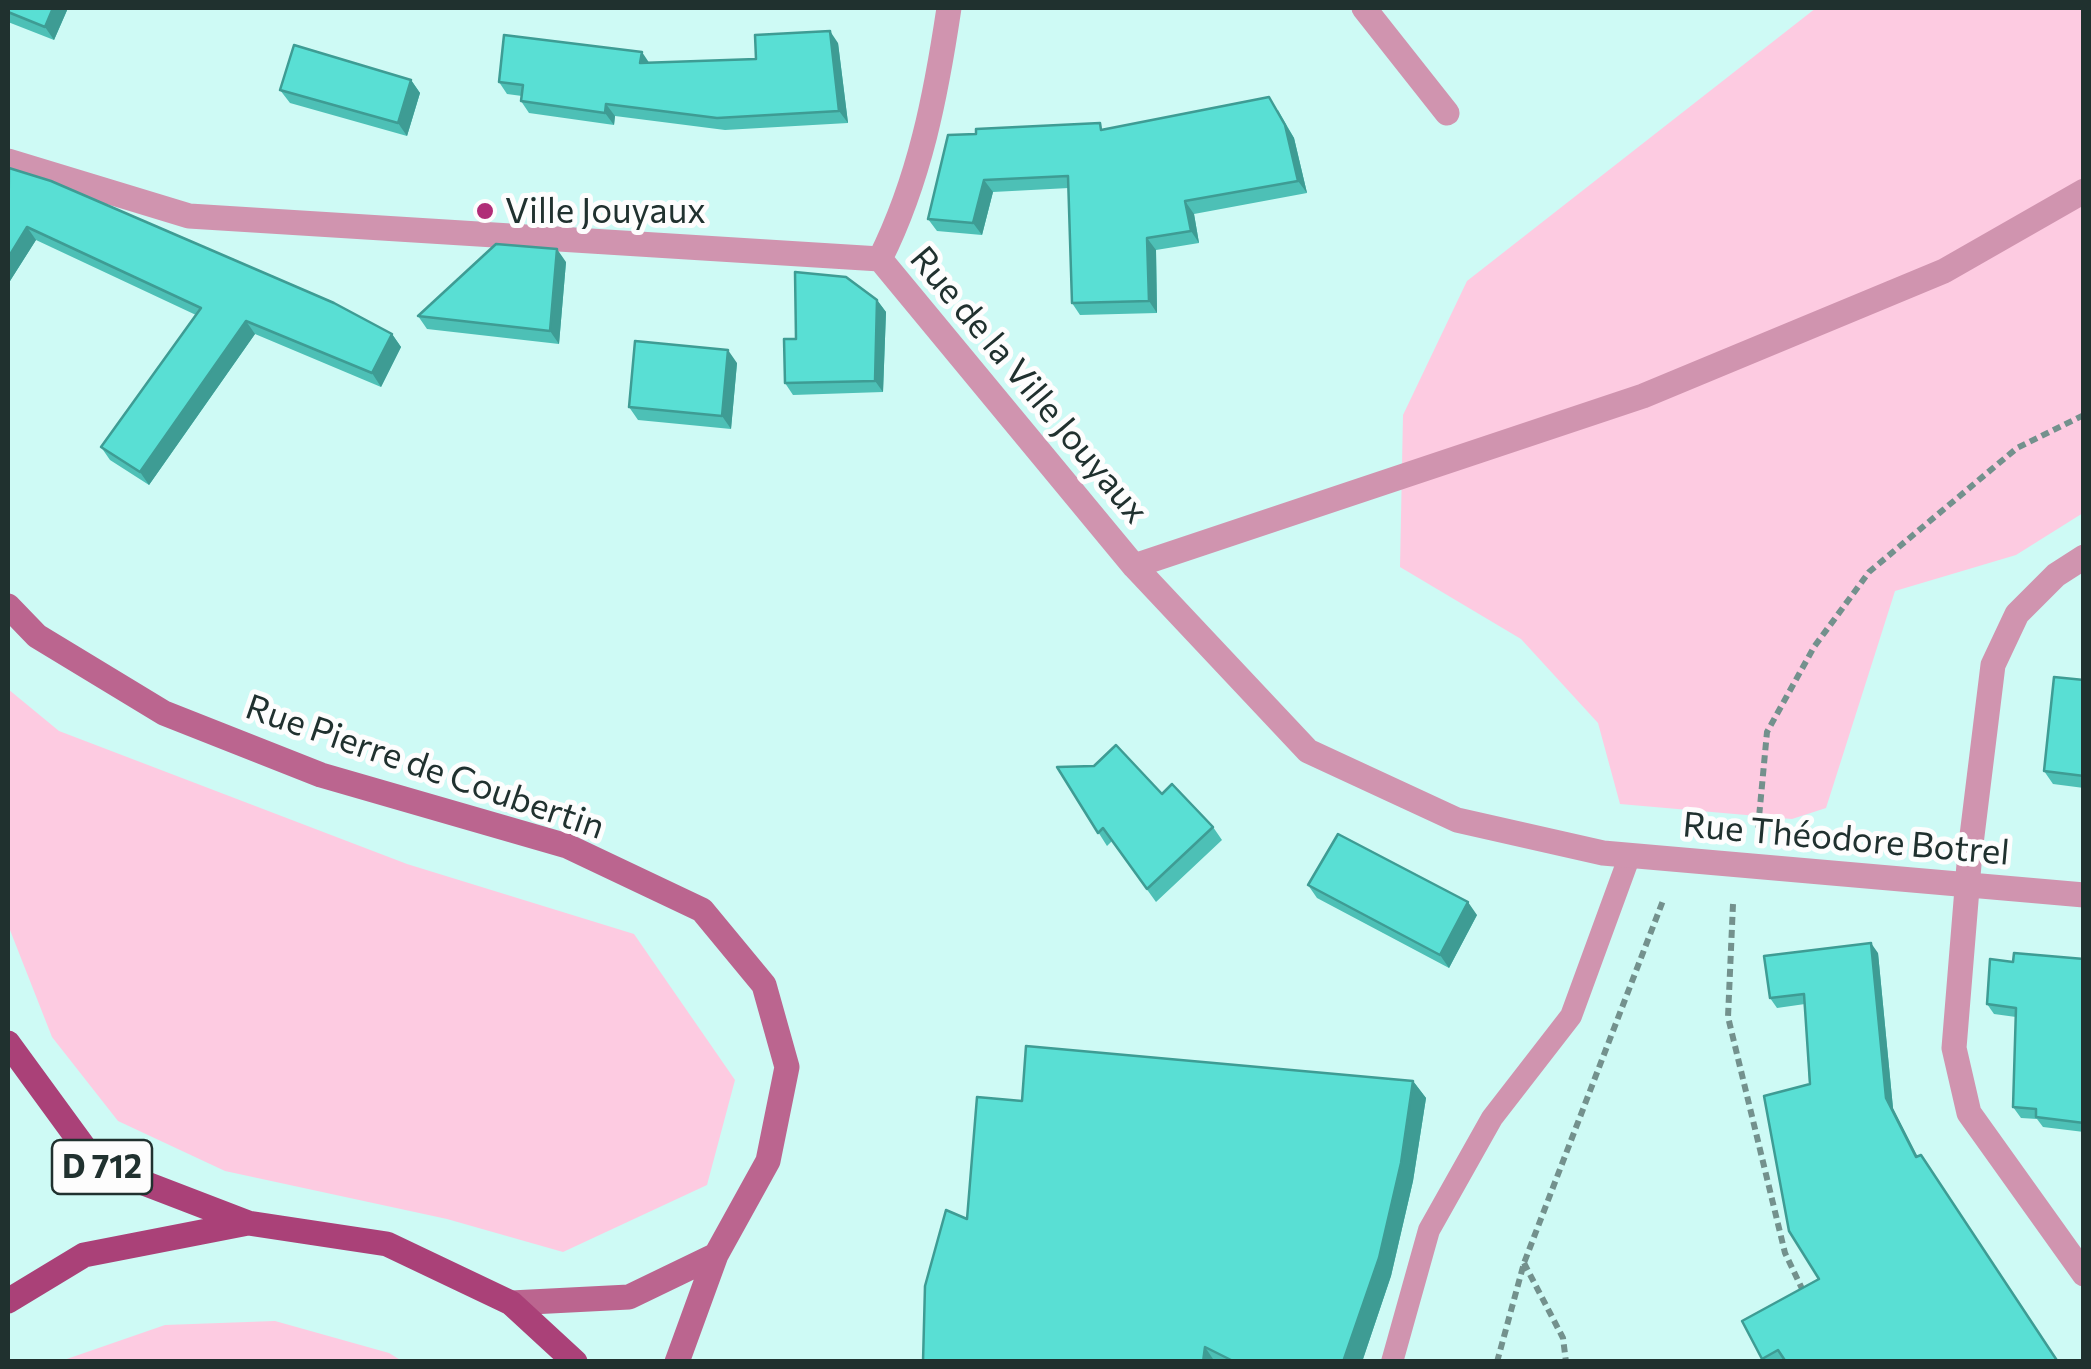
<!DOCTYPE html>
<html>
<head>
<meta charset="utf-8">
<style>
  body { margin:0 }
  #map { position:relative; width:2091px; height:1369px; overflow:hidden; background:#cefaf5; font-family:Commissioner,sans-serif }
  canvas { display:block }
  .frame { position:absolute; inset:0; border:10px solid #20312f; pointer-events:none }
</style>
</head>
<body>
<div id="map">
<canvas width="2091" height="1369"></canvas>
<div class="frame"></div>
</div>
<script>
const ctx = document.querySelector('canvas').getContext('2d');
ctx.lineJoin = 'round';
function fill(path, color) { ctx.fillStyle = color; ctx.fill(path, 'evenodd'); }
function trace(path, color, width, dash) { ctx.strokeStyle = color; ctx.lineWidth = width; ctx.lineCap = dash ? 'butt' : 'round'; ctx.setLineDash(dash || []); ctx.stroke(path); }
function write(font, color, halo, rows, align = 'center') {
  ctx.font = font + ' Commissioner,sans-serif'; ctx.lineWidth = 10; ctx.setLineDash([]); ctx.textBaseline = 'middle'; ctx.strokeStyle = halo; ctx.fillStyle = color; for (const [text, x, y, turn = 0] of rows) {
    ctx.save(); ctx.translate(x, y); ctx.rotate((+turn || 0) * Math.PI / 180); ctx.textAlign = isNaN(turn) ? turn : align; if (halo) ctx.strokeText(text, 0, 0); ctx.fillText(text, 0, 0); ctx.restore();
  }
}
const green = new Path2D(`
  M 1816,8 L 2083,8 L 2083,513 L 2016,555 L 1895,591 L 1826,808 L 1792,819 L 1620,804 L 1598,723 L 1521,639 L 1400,567 L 1403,415 L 1467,281 Z
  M 8,689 L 59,731 L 407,864 L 634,934 L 735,1080 L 707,1185 L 563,1252 L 447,1219 L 225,1171 L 118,1121 L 52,1037 L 8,925 Z
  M 275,1321 L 389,1353 L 402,1361 L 61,1361 L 165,1325 Z`);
const path = new Path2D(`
  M 1758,828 L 1767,732 L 1814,647 L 1869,572 L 2017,448 L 2084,415
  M 1733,904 L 1728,1017 L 1785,1253 L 1805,1295
  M 1524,1263 L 1563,1338 L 1566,1362
  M 1497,1362 L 1524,1263 L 1664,898`);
const lane = new Path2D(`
  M 1392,1362 L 1429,1230 L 1492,1118 L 1571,1016 L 1630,855`);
const street = new Path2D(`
  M 1364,8 L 1447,113
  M 8,161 L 189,216 L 880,259 L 1134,566 L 1308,751 L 1457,820 L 1603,853 L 2084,895
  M 880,259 C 920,179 936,95 949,8
  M 2084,557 L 2056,575 L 2017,614 L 1993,665 L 1970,852 L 1954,1048 L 1969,1113 L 2084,1274
  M 1134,566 L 1643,396 L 1944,271 L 2084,191`);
const secondary = new Path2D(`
  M 8,606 L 37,636 L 164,713 L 321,775 L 567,846 L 702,910 L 764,985 L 787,1067 L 768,1161 L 716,1255 L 677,1362
  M 511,1303 L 629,1297 L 716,1255`);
const primary = new Path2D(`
  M 8,1043 L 97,1165 L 248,1223
  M 8,1301 L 84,1255 L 248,1223 L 387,1244 L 511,1303 L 575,1362`);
const wall = new Path2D(`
  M 8,8 L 68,8 L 54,40 L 8,22 Z
  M 838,43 L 848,123 L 725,130 L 615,116 L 614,125 L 529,113 L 521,101 L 522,96 L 507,94 L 499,82 L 649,63 L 756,59 Z
  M 411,80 L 420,93 L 407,136 L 290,103 L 280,90 Z
  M 1278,110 L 1294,138 L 1307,193 L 1194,214 L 1199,243 L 1156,250 L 1157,313 L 1080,315 L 1072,303 L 1069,188 L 993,192 L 982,235 L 937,231 L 928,219 L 976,134 L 1105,129 Z
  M 8,170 L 392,334 L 401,347 L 381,387 L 255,334 L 149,485 L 110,460 L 101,447 L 196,315 L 36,240 L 10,281 L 8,279 Z
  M 566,262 L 559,344 L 427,329 L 418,316 Z
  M 877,300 L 886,312 L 883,392 L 793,395 L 785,383 L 796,339 Z
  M 737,363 L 731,429 L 638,420 L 629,407 Z
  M 2084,680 L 2084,788 L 2053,784 L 2044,771 Z
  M 1057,767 L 1162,794 L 1213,827 L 1222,840 L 1156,902 L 1112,841 L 1107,846 Z
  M 1308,885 L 1477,915 L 1449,968 L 1317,898 Z
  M 1878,953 L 1893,1108 L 1785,1360 L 1764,1362 L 1742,1321 L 1819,1279 L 1805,1004 L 1777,1008 L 1770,998 Z
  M 2084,959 L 2084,1132 L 2043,1127 L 2037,1119 L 2021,1118 L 2013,1107 L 2016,1017 L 1994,1014 L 1987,1004 L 2013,962 Z
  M 1413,1081 L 1426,1098 L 1413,1181 L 1391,1276 L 1362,1362 L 923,1362 L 967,1219 L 1022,1101 Z`);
const shadedWall = new Path2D(`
  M 53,8 L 68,8 L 54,40 L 45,27 Z
  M 830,31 L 838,43 L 848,123 L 839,111 Z
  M 642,52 L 650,64 L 640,63 Z
  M 411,80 L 420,93 L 407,136 L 398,123 Z
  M 1269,97 L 1294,138 L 1307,193 L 1298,181 Z
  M 606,104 L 615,116 L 614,125 L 605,113 Z
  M 984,180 L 993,192 L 982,235 L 973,223 Z
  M 1185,201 L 1194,214 L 1199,243 L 1191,231 Z
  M 27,227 L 36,240 L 10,281 L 8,277 L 8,258 Z
  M 1147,238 L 1156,250 L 1157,313 L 1149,301 Z
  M 557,249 L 566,262 L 559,344 L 550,331 Z
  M 877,300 L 886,312 L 883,392 L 875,381 Z
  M 246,321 L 255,334 L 149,485 L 140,472 Z
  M 392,334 L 401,347 L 381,387 L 372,373 Z
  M 728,350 L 737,363 L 731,429 L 722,416 Z
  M 1468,902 L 1477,915 L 1449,968 L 1440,955 Z
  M 1871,943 L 1878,953 L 1893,1108 L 1923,1167 L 1916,1157 L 1886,1098 Z
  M 1413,1081 L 1426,1098 L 1413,1181 L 1391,1276 L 1362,1362 L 1343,1362 Z
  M 1205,1347 L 1215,1362 L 1203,1362 Z`);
const building = new Path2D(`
  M 8,8 L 53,8 L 45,27 L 8,12 Z
  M 830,31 L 839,111 L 717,118 L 606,104 L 605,113 L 521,101 L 523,85 L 499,82 L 504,35 L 642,52 L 640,63 L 756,59 L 755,35 Z
  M 294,45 L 411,80 L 398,123 L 280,90 Z
  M 1269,97 L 1285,125 L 1298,181 L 1185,201 L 1191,231 L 1147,238 L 1149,301 L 1072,303 L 1068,176 L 984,180 L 973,223 L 928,219 L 948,135 L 976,134 L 976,129 L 1100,123 L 1101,130 Z
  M 9,168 L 51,181 L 334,303 L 392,334 L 372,373 L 246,321 L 140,472 L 101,447 L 201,308 L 27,227 L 8,258 Z
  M 496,244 L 557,249 L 550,331 L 418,316 Z
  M 795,272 L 846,277 L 877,300 L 875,381 L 785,383 L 784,339 L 796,339 Z
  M 635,341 L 728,350 L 722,416 L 629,407 Z
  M 2054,677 L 2084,680 L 2084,776 L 2044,771 Z
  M 1116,745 L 1162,794 L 1172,784 L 1213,827 L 1147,889 L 1103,828 L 1098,833 L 1057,767 L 1094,766 Z
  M 1338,834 L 1468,902 L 1440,955 L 1308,885 Z
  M 1871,943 L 1886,1098 L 1916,1157 L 1921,1155 L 2058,1362 L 1786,1362 L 1778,1350 L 1762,1359 L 1742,1321 L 1819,1279 L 1789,1231 L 1764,1096 L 1810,1084 L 1804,994 L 1770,998 L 1764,956 Z
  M 2014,953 L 2084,959 L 2084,1123 L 2036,1117 L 2036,1109 L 2013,1107 L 2016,1008 L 1987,1004 L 1990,959 L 2013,962 Z
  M 1026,1046 L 1413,1081 L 1401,1163 L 1379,1258 L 1343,1362 L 1235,1362 L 1205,1347 L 1203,1362 L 923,1362 L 925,1286 L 946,1210 L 967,1219 L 977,1097 L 1022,1101 Z`);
const markers = [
  [485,211,10,"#b02d77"]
];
const shields = [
  [102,1167,100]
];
const shieldNames = [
  ["D 712",102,1167]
];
const poiNames = [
  ["Ville Jouyaux",505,211]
];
const streetNames = [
  ["Rue de la Ville Jouyaux",1029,385,50],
  ["Rue Pierre de Coubertin",425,767,19],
  ["Rue Théodore Botrel",1846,839,5]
];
fill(green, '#fdcbe1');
trace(path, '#73918d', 6, [8, 5]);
trace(lane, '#d094af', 22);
trace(street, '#d094af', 25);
trace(secondary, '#bb658f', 25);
trace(primary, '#aa4178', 25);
fill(wall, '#4dc0b6');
fill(shadedWall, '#3e9c94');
fill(building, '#59dfd4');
trace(building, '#3e9c94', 2.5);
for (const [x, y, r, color] of markers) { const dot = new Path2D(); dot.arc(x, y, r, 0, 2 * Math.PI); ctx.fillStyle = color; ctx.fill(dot); trace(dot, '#fdfdfd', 4); }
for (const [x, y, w] of shields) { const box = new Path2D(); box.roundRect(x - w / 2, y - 27, w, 54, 8); ctx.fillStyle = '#fdfdfd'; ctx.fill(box); trace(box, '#20312f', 2.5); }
write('bold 32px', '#20312f', null, shieldNames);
write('35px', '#20312f', '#fdfdfd', poiNames, 'left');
write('35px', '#20312f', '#fdfdfd', streetNames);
</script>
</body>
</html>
